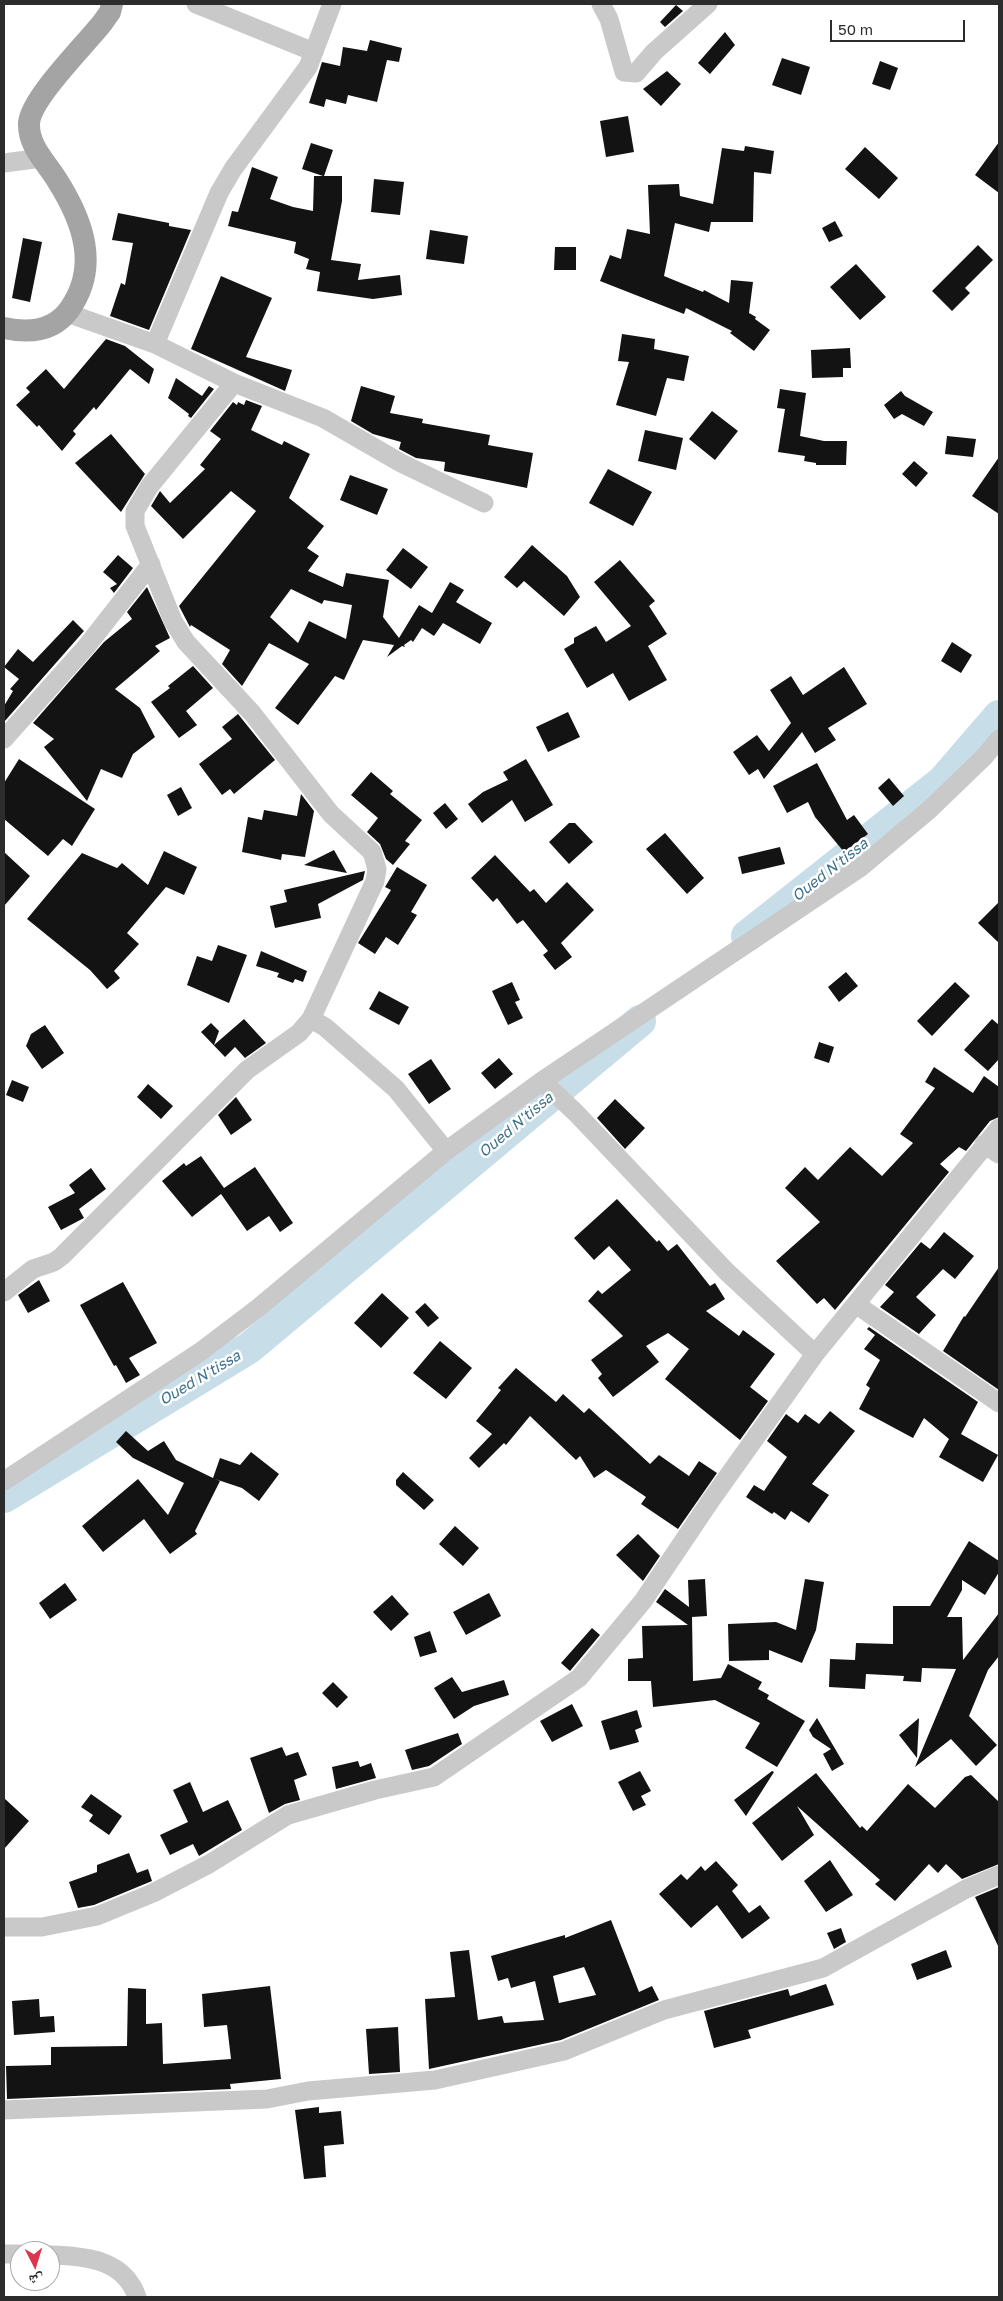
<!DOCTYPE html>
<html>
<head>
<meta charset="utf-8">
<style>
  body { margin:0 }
  #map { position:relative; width:1003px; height:2301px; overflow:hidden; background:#fff; font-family:"Golos Text","Noto Naskh Arabic",sans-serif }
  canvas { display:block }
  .frame { position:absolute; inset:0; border:5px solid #2c2c2c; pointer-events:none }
  .north { position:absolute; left:10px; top:2241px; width:50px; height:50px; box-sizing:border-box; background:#fff; border:1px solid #ababab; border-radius:50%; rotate:175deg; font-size:14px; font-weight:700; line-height:20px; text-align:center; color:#2c2c2c }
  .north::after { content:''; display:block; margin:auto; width:18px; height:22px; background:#dc364e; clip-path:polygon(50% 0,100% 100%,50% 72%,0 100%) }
  .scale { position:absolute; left:830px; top:20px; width:135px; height:22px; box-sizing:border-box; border:2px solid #2c2c2c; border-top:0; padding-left:6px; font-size:15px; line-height:18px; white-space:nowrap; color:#2c2c2c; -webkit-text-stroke:4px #fff; paint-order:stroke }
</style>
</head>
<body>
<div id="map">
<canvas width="1003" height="2301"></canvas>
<div class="frame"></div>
<div class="north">ش</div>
<div class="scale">50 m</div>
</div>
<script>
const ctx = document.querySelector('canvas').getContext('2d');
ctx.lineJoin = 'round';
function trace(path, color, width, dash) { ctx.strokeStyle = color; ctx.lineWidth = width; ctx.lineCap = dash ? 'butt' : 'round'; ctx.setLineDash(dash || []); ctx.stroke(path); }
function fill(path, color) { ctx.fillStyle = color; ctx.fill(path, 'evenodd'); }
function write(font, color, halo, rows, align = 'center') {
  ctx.font = font + ' "Golos Text",sans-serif'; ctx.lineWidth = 5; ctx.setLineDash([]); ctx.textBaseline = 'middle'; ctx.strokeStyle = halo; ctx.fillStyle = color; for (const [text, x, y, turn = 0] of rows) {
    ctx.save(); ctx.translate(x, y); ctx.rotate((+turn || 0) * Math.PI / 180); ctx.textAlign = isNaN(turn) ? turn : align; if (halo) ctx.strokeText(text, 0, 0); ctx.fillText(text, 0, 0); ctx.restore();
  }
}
const river = new Path2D(`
  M 747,936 L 943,781 L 999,716
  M 4,1497 L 249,1348 L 640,1021`);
const building = new Path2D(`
  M 676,5 L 683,11 L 665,27 L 660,22 Z
  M 725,32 L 735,45 L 710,74 L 698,63 Z
  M 370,40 L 402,48 L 399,62 L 387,60 L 377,102 L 348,95 L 346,104 L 326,99 L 324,107 L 309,103 L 322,62 L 340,66 L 343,47 L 367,51 Z
  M 782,58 L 810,67 L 801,95 L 772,85 Z
  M 880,61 L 898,68 L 890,90 L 872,84 Z
  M 667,71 L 681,84 L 661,106 L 643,89 Z
  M 628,116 L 634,152 L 606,157 L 600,121 Z
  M 999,142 L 999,193 L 975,175 Z
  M 311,143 L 333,150 L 324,176 L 342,176 L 342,201 L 331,260 L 361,264 L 358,280 L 400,275 L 402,295 L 373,299 L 317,291 L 320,272 L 306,269 L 309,259 L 294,253 L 296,242 L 228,226 L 232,211 L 238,212 L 252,167 L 278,177 L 270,199 L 293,207 L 313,211 L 314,176 L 323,176 L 302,169 Z
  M 745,146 L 774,151 L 771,174 L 754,172 L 753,222 L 711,222 L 709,232 L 675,223 L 664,276 L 703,292 L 704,290 L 729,303 L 731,280 L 753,282 L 749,313 L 756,317 L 755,319 L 770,330 L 754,351 L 730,333 L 732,331 L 686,308 L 684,314 L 600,281 L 610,255 L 621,259 L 627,229 L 650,234 L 648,185 L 679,184 L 680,196 L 713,204 L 722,148 L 744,151 Z
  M 865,147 L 898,178 L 879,199 L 845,169 Z
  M 374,179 L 404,182 L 400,215 L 371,212 Z
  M 118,213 L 169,223 L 169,226 L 191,230 L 149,330 L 110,316 L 121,283 L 125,285 L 133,243 L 112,240 Z
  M 835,221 L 843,236 L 829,242 L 822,228 Z
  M 430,230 L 468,236 L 464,264 L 426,259 Z
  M 23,238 L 42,242 L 30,302 L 12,298 Z
  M 978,245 L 993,260 L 965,288 L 970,293 L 952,311 L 932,291 Z
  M 555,247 L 576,247 L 576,270 L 554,270 Z
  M 856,264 L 886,297 L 860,320 L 830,287 Z
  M 221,276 L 272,298 L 246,357 L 292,370 L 285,391 L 191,349 Z
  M 622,334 L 655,339 L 654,349 L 689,356 L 684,381 L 667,378 L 656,416 L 616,405 L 629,362 L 618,361 Z
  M 106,339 L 125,346 L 154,369 L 149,384 L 130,369 L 96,410 L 94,407 L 73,431 L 76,434 L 62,451 L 39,425 L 37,427 L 16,405 L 30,392 L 26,388 L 46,369 L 64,389 Z
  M 850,348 L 851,368 L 843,368 L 843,377 L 812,378 L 811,350 Z
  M 176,378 L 202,396 L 209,386 L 214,389 L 191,418 L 188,416 L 189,414 L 168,398 Z
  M 361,386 L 395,396 L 390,413 L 423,419 L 422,423 L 490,435 L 488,445 L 533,453 L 527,488 L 444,471 L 445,462 L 416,458 L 399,449 L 401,442 L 373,434 L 351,421 Z
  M 780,389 L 806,393 L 800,436 L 824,441 L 847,441 L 846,465 L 816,465 L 816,463 L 804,461 L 805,456 L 778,452 L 785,409 L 777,408 Z
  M 901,391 L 905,396 L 933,412 L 924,426 L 902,414 L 894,419 L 884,405 Z
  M 246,400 L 262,406 L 251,430 L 282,445 L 284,441 L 310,454 L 289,498 L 324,526 L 307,548 L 319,556 L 308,571 L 343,587 L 346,573 L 389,580 L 383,617 L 399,638 L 419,605 L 432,613 L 450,582 L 464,590 L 456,602 L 492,623 L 480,644 L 443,623 L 434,636 L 422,628 L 413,642 L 411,640 L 404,645 L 405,647 L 402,646 L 387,657 L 394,645 L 363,640 L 344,680 L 335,676 L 298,725 L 275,708 L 309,664 L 269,643 L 242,686 L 222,664 L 230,650 L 191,625 L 190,627 L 179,606 L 256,511 L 231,491 L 183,539 L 151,506 L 160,491 L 170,503 L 205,469 L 200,465 L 221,439 L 210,431 L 233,402 L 237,405 L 238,402 L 244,405 ZM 291,589 L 322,604 L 324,600 L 352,605 L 346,639 L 309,621 L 298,643 L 270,617 Z
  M 712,411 L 738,431 L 715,460 L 689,439 Z
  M 645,430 L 683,438 L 676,470 L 638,461 Z
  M 111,434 L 145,474 L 121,512 L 75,463 Z
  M 947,436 L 976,439 L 973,457 L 945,454 Z
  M 999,457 L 999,514 L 972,496 Z
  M 914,461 L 928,473 L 916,487 L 902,474 Z
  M 608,469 L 652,492 L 633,526 L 589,503 Z
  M 350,475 L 388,489 L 377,515 L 340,500 Z
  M 532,545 L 567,576 L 580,597 L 564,616 L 524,581 L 517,588 L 504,577 Z
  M 403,548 L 428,567 L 411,589 L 386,570 Z
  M 118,555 L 133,568 L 114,593 L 110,588 L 117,584 L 103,572 Z
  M 620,560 L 655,601 L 649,606 L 667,634 L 648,646 L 667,680 L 629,701 L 613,673 L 587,688 L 564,649 L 574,643 L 574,638 L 596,626 L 606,642 L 631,626 L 594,582 Z
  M 147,587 L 170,638 L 155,646 L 160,651 L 115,689 L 140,708 L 155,737 L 133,754 L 122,778 L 101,769 L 87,801 L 44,747 L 54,739 L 33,723 L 104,642 L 132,619 L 127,612 Z
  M 73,620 L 84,631 L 4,722 L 4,706 L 13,691 L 10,689 L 19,679 L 4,667 L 18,649 L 33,662 Z
  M 952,642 L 972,655 L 961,673 L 941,661 Z
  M 193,666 L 213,688 L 186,711 L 197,725 L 179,738 L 151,702 L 170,688 L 168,686 Z
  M 844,667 L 867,704 L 828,728 L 836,740 L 815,753 L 802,732 L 764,779 L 758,769 L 749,775 L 733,752 L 757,735 L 769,751 L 791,723 L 770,690 L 791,676 L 803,695 Z
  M 568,712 L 580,737 L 548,752 L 536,727 Z
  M 238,714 L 275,760 L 234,794 L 230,789 L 222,795 L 199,764 L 232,739 L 222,727 Z
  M 19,759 L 95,809 L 72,846 L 63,839 L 48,856 L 4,819 L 4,783 Z
  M 526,759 L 553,805 L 525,822 L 512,800 L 482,823 L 468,804 L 483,792 L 508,780 L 503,772 Z
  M 817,763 L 847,820 L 854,815 L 868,834 L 844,852 L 815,817 L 808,802 L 787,813 L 773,786 Z
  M 371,772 L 393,791 L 390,794 L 422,820 L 405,841 L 410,844 L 393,865 L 386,859 L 380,844 L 367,832 L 378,818 L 351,795 Z
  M 889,778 L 904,796 L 893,806 L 878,788 Z
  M 181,787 L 192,808 L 178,816 L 167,795 Z
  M 301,794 L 314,811 L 305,857 L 282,854 L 281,860 L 242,852 L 248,817 L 262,820 L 264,810 L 297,816 Z
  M 445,803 L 458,819 L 446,829 L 433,813 Z
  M 569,823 L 575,823 L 593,842 L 569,864 L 549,842 Z
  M 665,833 L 704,878 L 687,894 L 646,849 Z
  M 780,847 L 785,864 L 742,874 L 738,857 Z
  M 334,850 L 347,873 L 304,865 Z
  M 164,851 L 197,867 L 184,895 L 166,887 L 127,933 L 139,944 L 114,971 L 120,978 L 107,989 L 90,970 L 27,919 L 82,853 L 117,868 L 122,863 L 148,885 Z
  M 4,852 L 30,876 L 4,906 Z
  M 495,855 L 530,892 L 534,889 L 546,903 L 567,882 L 594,910 L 561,943 L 572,957 L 555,970 L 543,955 L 548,951 L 523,920 L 517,924 L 497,898 L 493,902 L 471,878 Z
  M 397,867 L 427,885 L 411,912 L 417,915 L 398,945 L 386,937 L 375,954 L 358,943 L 391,890 L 385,887 Z
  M 365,871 L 363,880 L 318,904 L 321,918 L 275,928 L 270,906 L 287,902 L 284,890 Z
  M 999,902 L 999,943 L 978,923 Z
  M 218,945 L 247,955 L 229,1003 L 187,985 L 197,956 L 212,961 Z
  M 261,951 L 307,971 L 303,982 L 295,979 L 293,983 L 277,977 L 279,973 L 256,966 Z
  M 846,972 L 858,986 L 839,1002 L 828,987 Z
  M 512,982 L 520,1000 L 515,1002 L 523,1018 L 508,1025 L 492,991 Z
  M 955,982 L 970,996 L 932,1036 L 917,1021 Z
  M 379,991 L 409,1007 L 399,1025 L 369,1009 Z
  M 244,1019 L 266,1043 L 245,1058 L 235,1047 L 225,1057 L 201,1032 L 211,1023 L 219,1031 L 214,1045 Z
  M 992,1019 L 999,1025 L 999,1059 L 988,1071 L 964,1050 Z
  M 45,1025 L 64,1053 L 42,1069 L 26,1046 L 31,1034 Z
  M 819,1042 L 834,1047 L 829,1063 L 814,1058 Z
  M 499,1058 L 513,1074 L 495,1089 L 481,1073 Z
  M 431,1059 L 451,1089 L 429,1104 L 408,1074 Z
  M 934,1067 L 973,1093 L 984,1076 L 999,1087 L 999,1117 L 990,1121 L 966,1151 L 959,1147 L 940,1164 L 949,1172 L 835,1310 L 824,1298 L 817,1304 L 776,1261 L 820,1222 L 785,1188 L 805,1167 L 818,1180 L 850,1147 L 882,1176 L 913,1143 L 900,1134 L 935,1088 L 925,1082 Z
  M 12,1080 L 29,1087 L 23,1102 L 6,1095 Z
  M 148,1084 L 173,1106 L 161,1119 L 137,1097 Z
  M 236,1097 L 252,1120 L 231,1135 L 218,1115 Z
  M 615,1099 L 645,1128 L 625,1149 L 597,1118 Z
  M 201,1156 L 224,1188 L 255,1167 L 293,1223 L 280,1232 L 269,1216 L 247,1231 L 221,1194 L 192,1217 L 162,1181 L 184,1163 L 186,1166 Z
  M 91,1168 L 106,1189 L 79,1209 L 84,1218 L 61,1230 L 48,1207 L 75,1193 L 69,1185 Z
  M 617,1199 L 657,1242 L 659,1240 L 668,1251 L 677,1244 L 710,1286 L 715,1283 L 725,1299 L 706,1311 L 739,1336 L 743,1330 L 775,1354 L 750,1387 L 768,1401 L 740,1440 L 665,1379 L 689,1349 L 668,1333 L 646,1346 L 659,1362 L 613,1397 L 598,1378 L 602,1374 L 591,1360 L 623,1336 L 588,1301 L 598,1290 L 602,1294 L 631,1270 L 609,1246 L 594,1260 L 574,1238 Z
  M 944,1232 L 974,1256 L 955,1279 L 943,1269 L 916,1297 L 936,1315 L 919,1334 L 880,1307 L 894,1292 L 885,1285 L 921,1242 L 930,1249 Z
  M 999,1267 L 999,1390 L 943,1351 L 964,1316 L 965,1317 Z
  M 39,1280 L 50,1301 L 28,1313 L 18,1295 Z
  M 123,1282 L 157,1343 L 129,1358 L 140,1375 L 126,1383 L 116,1365 L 114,1366 L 80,1305 Z
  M 382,1293 L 409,1318 L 381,1348 L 354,1323 Z
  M 425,1303 L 439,1318 L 428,1327 L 415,1312 Z
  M 869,1327 L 978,1402 L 961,1434 L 998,1455 L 983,1482 L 939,1457 L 949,1439 L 924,1418 L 913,1438 L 859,1409 L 870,1388 L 866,1385 L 880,1360 L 864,1349 L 875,1335 L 867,1329 Z
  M 440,1341 L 472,1368 L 446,1399 L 413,1373 Z
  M 516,1368 L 556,1402 L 563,1394 L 584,1413 L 589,1408 L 650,1464 L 659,1455 L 689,1476 L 699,1461 L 717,1473 L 678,1529 L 641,1504 L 646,1497 L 606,1470 L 594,1478 L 580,1456 L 576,1460 L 530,1416 L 506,1445 L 504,1443 L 479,1468 L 469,1458 L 492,1434 L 476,1421 L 501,1390 L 498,1388 Z
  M 830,1411 L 855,1431 L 812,1484 L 829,1495 L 809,1523 L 791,1511 L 785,1520 L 774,1512 L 772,1514 L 746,1497 L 754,1485 L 764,1491 L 787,1457 L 767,1441 L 786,1414 L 798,1423 L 805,1414 L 819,1424 Z
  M 126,1431 L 148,1451 L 164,1441 L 176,1460 L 213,1478 L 220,1458 L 240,1465 L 251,1452 L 279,1474 L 259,1501 L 242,1488 L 215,1479 L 220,1481 L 195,1531 L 197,1534 L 170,1554 L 144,1519 L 103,1552 L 82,1526 L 138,1479 L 168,1515 L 184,1483 L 133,1458 L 116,1442 Z
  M 403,1472 L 434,1500 L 424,1510 L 396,1485 L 396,1480 Z
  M 455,1526 L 479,1548 L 463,1566 L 439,1544 Z
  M 638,1534 L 660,1556 L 643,1581 L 616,1555 Z
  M 969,1541 L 999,1561 L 999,1572 L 985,1595 L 962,1580 L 962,1590 L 947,1617 L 962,1617 L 963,1660 L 999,1613 L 999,1656 L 988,1670 L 969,1716 L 997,1745 L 976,1766 L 951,1739 L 915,1767 L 956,1669 L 922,1668 L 921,1682 L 903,1681 L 904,1676 L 866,1674 L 865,1689 L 829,1687 L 830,1659 L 855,1660 L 856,1643 L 893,1644 L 893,1606 L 930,1606 Z
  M 705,1579 L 707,1616 L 692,1617 L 693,1681 L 721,1678 L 728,1664 L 762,1682 L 758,1689 L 769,1695 L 767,1699 L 805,1721 L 777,1767 L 745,1748 L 760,1723 L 715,1700 L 653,1707 L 651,1681 L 628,1681 L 628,1659 L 643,1658 L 642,1626 L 688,1625 L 656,1602 L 665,1589 L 689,1607 L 688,1580 Z
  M 805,1579 L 824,1582 L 816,1630 L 802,1663 L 769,1650 L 769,1660 L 729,1661 L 728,1624 L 776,1622 L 796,1630 Z
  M 65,1583 L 77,1600 L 50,1619 L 39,1603 Z
  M 489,1593 L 501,1616 L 466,1635 L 453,1612 Z
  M 392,1595 L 409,1614 L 391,1631 L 373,1612 Z
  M 592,1628 L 600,1635 L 570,1671 L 561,1663 Z
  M 430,1631 L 437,1652 L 420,1657 L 414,1637 Z
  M 452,1677 L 462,1692 L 504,1680 L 509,1695 L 474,1706 L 454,1719 L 434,1688 Z
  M 333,1682 L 348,1697 L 337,1708 L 322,1693 Z
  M 572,1704 L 583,1726 L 552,1742 L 540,1721 Z
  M 637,1710 L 642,1727 L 635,1730 L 639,1742 L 610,1750 L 601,1721 Z
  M 817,1718 L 844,1764 L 832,1771 L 823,1754 L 831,1749 L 813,1737 L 809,1730 Z
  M 919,1718 L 917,1758 L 899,1735 Z
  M 458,1733 L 462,1744 L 429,1766 L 412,1770 L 405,1750 Z
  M 282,1747 L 286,1756 L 298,1752 L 307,1775 L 294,1780 L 300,1800 L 285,1804 L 269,1813 L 250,1758 Z
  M 358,1761 L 360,1767 L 371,1763 L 376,1778 L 336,1789 L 332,1767 Z
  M 640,1771 L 651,1791 L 641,1796 L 646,1805 L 633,1811 L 618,1782 Z
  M 772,1771 L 774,1772 L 746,1816 L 734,1800 Z
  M 816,1773 L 860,1828 L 862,1826 L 867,1831 L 908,1784 L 935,1808 L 965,1777 L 971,1775 L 999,1802 L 999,1864 L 962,1879 L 946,1864 L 938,1873 L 929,1864 L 895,1901 L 875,1884 L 880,1880 L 797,1806 L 814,1835 L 782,1861 L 752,1823 Z
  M 190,1782 L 203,1812 L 228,1800 L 242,1830 L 199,1856 L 193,1844 L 170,1855 L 160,1835 L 188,1822 L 173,1790 Z
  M 91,1794 L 122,1816 L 109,1835 L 89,1821 L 93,1815 L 81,1807 Z
  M 4,1798 L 29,1821 L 4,1849 Z
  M 129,1853 L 137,1873 L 148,1869 L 152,1881 L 94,1905 L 78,1908 L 69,1882 L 97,1872 L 97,1865 Z
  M 830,1860 L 853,1895 L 826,1912 L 804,1881 Z
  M 716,1861 L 738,1885 L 732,1891 L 749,1913 L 760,1905 L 770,1918 L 742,1939 L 717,1905 L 691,1928 L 659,1894 L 681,1874 L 687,1880 L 701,1866 L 705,1871 Z
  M 999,1887 L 999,1948 L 975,1897 Z
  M 611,1920 L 639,1992 L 652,1986 L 659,2000 L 561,2040 L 429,2069 L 425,1999 L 455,1997 L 450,1952 L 469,1950 L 478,2020 L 502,2016 L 504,2023 L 544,2020 L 535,1981 L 511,1988 L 508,1978 L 498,1981 L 491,1956 L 565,1935 L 565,1938 ZM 584,1967 L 596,1995 L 559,2003 L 553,1976 Z
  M 841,1928 L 846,1942 L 834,1949 L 827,1933 Z
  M 946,1950 L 952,1967 L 917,1980 L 911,1964 Z
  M 826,1984 L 834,2005 L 748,2030 L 751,2038 L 714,2048 L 704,2011 L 788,1989 L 790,1996 Z
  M 270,1986 L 281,2079 L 230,2084 L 231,2089 L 7,2099 L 6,2066 L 51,2065 L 51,2047 L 127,2046 L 128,1988 L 146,1989 L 146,2024 L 162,2023 L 163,2064 L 231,2059 L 227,2025 L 204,2027 L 202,1994 Z
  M 39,1999 L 40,2017 L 54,2016 L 55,2032 L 14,2035 L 12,2001 Z
  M 398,2027 L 400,2072 L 369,2074 L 366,2029 Z
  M 319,2107 L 319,2113 L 341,2111 L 344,2144 L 324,2146 L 326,2177 L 304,2179 L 295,2110 Z`);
const minor = new Path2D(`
  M 196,4 L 314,52
  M 601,4 L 609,19 L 624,72 L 636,73 L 654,52 L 708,4
  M 4,163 L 42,158
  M 67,313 L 155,344 L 234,383 L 323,418 L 401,463 L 484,503
  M 155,344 L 219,193 L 233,169 L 308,67 L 332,4
  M 234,383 L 149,487 L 135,511 L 135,526 L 173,621 L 186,642 L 252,713 L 331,814 L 372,852 L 377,869 L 375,881 L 311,1019 L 325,1027 L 396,1089 L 446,1151
  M 4,739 L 86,647 L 151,564
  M 542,1081 L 576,1113 L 727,1272 L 815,1354
  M 984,1144 L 999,1154
  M 4,1292 L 33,1269 L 54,1262 L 62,1256 L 247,1070 L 299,1033 L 311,1019
  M 857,1305 L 999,1403
  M 4,1481 L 200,1352 L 258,1308 L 446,1151 L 542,1081 L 861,867 L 929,810 L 984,757 L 999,739
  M 4,1927 L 42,1927 L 97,1916 L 153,1893 L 209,1864 L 288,1815 L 375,1790 L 434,1777 L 579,1678 L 643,1601 L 711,1500 L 815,1354 L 999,1128
  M 4,2110 L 267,2099 L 308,2091 L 435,2080 L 564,2051 L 664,2010 L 823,1968 L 966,1889 L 999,1875
  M 4,2254 L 20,2254
  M 50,2255 C 85,2256 124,2259 137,2297`);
const major = new Path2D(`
  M 4,328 C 27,333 53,332 69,310 C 100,267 83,221 57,180 C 46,162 28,146 29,123 C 31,98 86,44 103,22 L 110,12 L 112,4`);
const waterNames = [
  ["Oued N'tissa",830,870,-38],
  ["Oued N'tissa",516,1125,-40],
  ["Oued N'tissa",200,1378,-31]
];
trace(river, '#c7dee9', 32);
fill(building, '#131313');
trace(minor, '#c9c9c9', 19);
trace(major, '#a4a4a4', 22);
write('italic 15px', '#3f728a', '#fff', waterNames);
</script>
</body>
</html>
